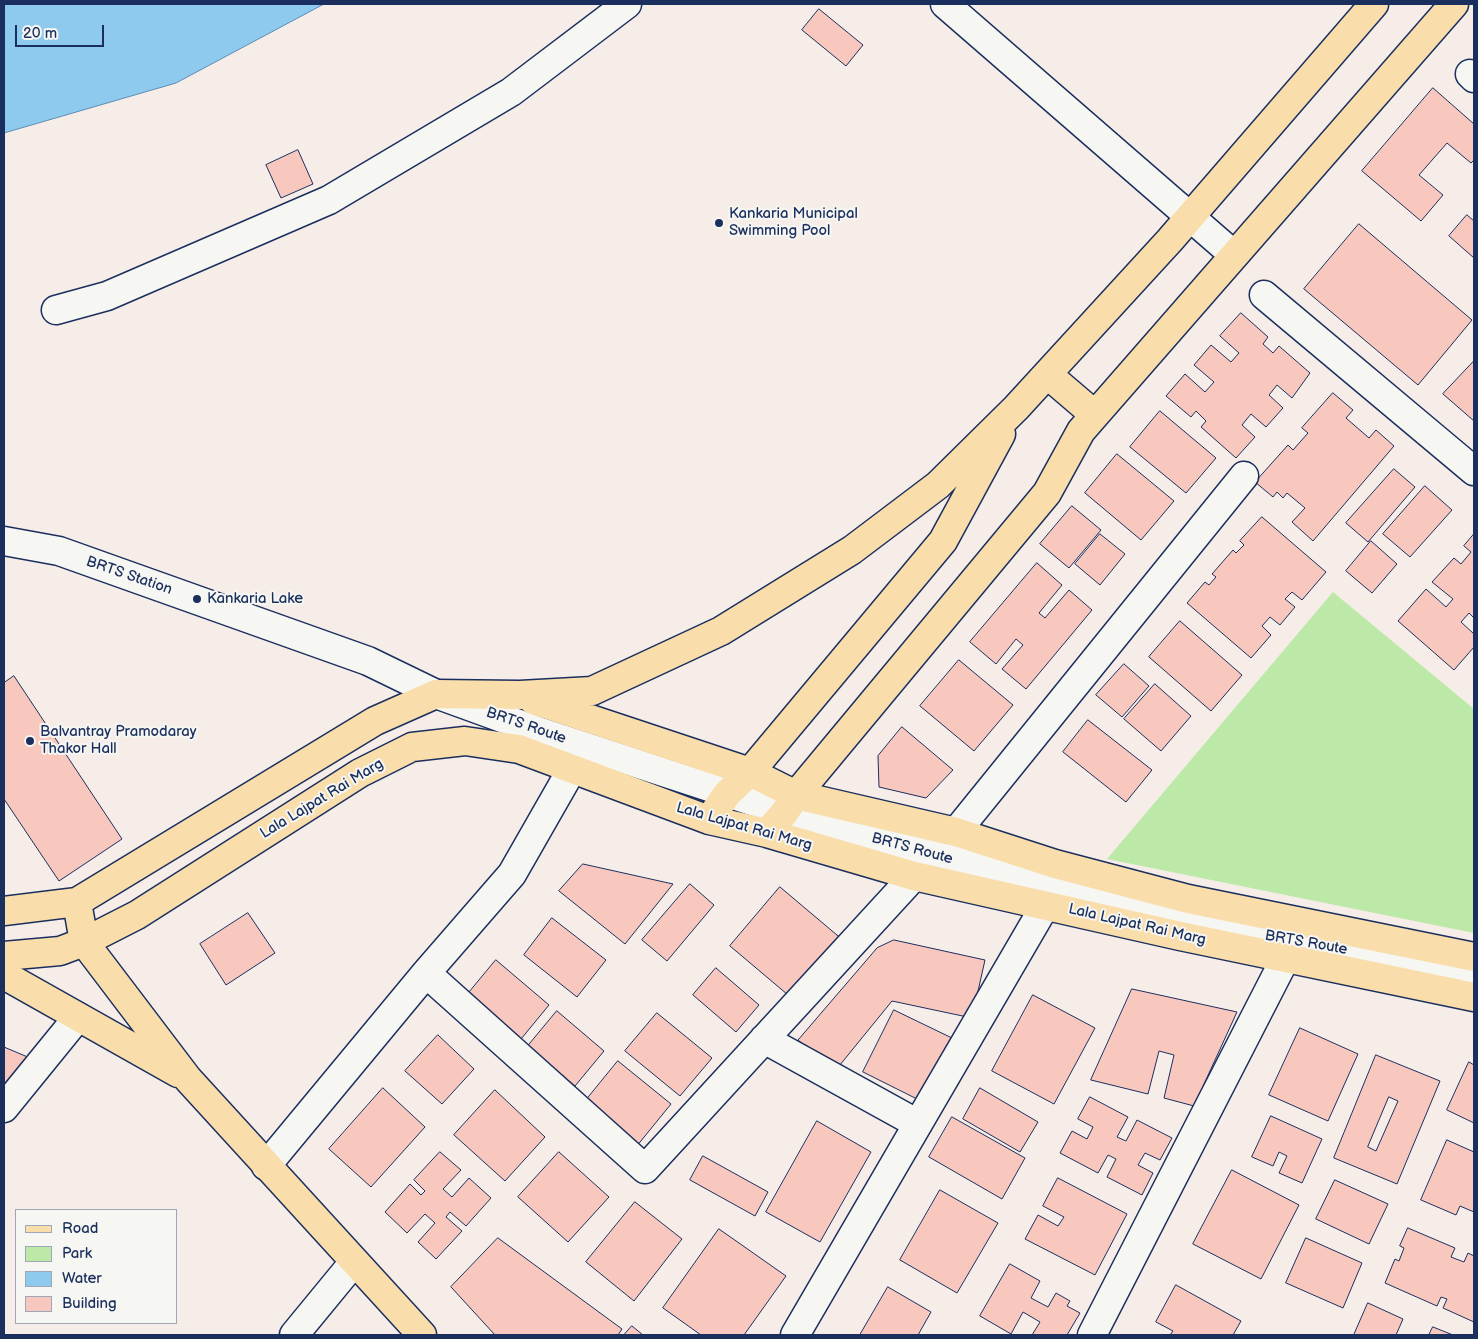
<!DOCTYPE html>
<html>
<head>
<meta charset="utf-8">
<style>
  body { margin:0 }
  #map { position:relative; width:1478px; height:1339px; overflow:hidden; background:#f6ede8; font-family:"Balsamiq Sans",sans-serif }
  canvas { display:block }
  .frame { position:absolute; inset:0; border:5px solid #1b2f5e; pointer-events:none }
  .legend { position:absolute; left:15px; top:1209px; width:162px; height:115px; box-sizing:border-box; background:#f6f6f2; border:1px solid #9ea6b7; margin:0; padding:6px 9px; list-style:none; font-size:15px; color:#1b2f5e }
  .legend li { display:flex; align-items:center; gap:10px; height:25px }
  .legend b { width:25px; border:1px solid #9ea6b7 }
  .scale { position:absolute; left:15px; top:25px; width:89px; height:22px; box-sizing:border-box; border:2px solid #1b2f5e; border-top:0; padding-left:6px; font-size:15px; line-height:18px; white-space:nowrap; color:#1b2f5e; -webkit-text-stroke:4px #f6f6f2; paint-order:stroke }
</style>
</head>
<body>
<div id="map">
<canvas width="1478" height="1339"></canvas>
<div class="frame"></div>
<ul class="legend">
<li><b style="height:6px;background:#f9ddab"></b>Road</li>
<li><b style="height:14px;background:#bce9a7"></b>Park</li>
<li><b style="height:14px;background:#8dcaed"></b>Water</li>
<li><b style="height:14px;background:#f8c8be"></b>Building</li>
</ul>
<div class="scale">20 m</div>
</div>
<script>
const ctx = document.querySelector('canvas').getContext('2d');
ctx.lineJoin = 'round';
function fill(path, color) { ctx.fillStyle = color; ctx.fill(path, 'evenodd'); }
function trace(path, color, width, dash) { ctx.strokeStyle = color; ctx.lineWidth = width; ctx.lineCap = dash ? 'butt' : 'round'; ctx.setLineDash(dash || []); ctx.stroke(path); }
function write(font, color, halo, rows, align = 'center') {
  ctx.font = font + ' "Balsamiq Sans",sans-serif'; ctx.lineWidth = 4; ctx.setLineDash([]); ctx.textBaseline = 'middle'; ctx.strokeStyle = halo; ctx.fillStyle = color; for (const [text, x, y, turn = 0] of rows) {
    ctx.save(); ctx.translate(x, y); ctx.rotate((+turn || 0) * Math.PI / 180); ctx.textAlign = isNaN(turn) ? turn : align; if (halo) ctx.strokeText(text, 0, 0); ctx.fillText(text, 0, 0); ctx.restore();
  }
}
const green = new Path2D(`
  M 1333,592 L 1474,709 L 1474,933 L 1107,859 Z`);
const water = new Path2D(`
  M 4,4 L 324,4 L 176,83 L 4,133 Z`);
const building = new Path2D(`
  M 819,9 L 863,45 L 846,66 L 802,30 Z
  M 1433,88 L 1474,124 L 1474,160 L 1471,163 L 1447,143 L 1419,175 L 1443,195 L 1421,221 L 1362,171 Z
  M 298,150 L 313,184 L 281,198 L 266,165 Z
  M 1467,215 L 1474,221 L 1474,258 L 1449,236 Z
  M 1359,224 L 1472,320 L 1418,385 L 1304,289 Z
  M 1241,313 L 1268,337 L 1263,344 L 1273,353 L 1279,346 L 1310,373 L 1292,398 L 1277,385 L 1269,395 L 1283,408 L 1266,427 L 1251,414 L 1242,425 L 1255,437 L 1236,458 L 1201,427 L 1206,421 L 1196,411 L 1191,417 L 1166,396 L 1185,374 L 1205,392 L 1214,382 L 1194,365 L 1211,345 L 1231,362 L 1239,353 L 1220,336 Z
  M 1474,361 L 1474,421 L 1443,394 Z
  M 1333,393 L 1353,410 L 1346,418 L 1369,438 L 1376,430 L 1394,446 L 1313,541 L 1292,522 L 1305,508 L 1287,493 L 1283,498 L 1277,492 L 1273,497 L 1255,482 L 1288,445 L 1293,450 L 1308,433 L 1302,428 Z
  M 1160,411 L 1216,458 L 1186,493 L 1130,447 Z
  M 1117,454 L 1174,501 L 1141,540 L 1085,493 Z
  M 1394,469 L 1415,487 L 1368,542 L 1346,523 Z
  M 1425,486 L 1452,510 L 1410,557 L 1383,534 Z
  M 1072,506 L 1101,530 L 1069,568 L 1040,544 Z
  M 1262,517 L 1326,572 L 1302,600 L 1292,592 L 1285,599 L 1295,607 L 1280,625 L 1270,617 L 1262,626 L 1271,635 L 1251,658 L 1187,603 L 1205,582 L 1209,585 L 1216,577 L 1212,574 L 1233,550 L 1236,553 L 1244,545 L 1240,541 Z
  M 1100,534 L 1125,554 L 1100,585 L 1075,564 Z
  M 1474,534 L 1474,618 L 1469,613 L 1461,622 L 1474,634 L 1474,647 L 1454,670 L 1398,621 L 1426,589 L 1446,607 L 1453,599 L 1432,582 L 1454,558 L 1461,564 L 1471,552 L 1464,546 Z
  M 1371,541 L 1397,564 L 1372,593 L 1346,571 Z
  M 1037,563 L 1062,585 L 1039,613 L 1045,618 L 1069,590 L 1092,610 L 1026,689 L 1002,669 L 1023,645 L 1016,639 L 996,664 L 970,642 Z
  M 1180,621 L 1242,675 L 1211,711 L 1149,657 Z
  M 959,660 L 1013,705 L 974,751 L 920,706 Z
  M 1124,664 L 1149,686 L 1122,717 L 1096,695 Z
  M 14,676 L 122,839 L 59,881 L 4,799 L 4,683 Z
  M 1155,684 L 1191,716 L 1161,751 L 1124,719 Z
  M 1088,720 L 1152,770 L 1126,802 L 1063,752 Z
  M 902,727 L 953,770 L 926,798 L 879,787 L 878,756 Z
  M 583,864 L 673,884 L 625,944 L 559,891 Z
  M 690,884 L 714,905 L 667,961 L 642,940 Z
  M 780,887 L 844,941 L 794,1000 L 730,946 Z
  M 248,913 L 275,953 L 226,985 L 200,944 Z
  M 552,918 L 606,960 L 577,997 L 524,955 Z
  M 894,940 L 985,960 L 972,1018 L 892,1001 L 835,1071 L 798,1040 L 877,948 Z
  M 496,960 L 549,1005 L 521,1039 L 467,995 Z
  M 716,968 L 759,1005 L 736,1032 L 693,995 Z
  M 1132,989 L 1237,1012 L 1194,1106 L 1164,1098 L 1174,1055 L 1159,1051 L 1148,1094 L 1091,1080 Z
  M 1033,995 L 1095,1028 L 1054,1104 L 992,1071 Z
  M 894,1010 L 952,1038 L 921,1101 L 863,1072 Z
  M 557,1011 L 604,1051 L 575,1086 L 528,1046 Z
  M 657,1013 L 712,1058 L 680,1096 L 625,1051 Z
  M 1300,1028 L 1358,1054 L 1328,1121 L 1269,1095 Z
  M 438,1035 L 474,1069 L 442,1104 L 405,1071 Z
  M 4,1047 L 30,1058 L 4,1092 Z
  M 1376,1055 L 1440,1081 L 1397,1184 L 1334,1158 ZM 1389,1097 L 1398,1101 L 1376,1151 L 1368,1147 Z
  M 618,1061 L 671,1104 L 636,1147 L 583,1104 Z
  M 1469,1062 L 1474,1065 L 1474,1123 L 1447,1110 Z
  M 383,1088 L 425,1127 L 371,1187 L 329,1149 Z
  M 980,1088 L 1038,1122 L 1020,1152 L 963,1119 Z
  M 495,1090 L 545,1137 L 505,1181 L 454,1135 Z
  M 1090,1097 L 1128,1117 L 1117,1137 L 1126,1141 L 1137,1120 L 1172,1138 L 1160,1160 L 1145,1153 L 1138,1165 L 1153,1173 L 1142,1195 L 1107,1177 L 1116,1159 L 1108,1155 L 1098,1173 L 1060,1153 L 1072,1131 L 1087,1139 L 1093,1127 L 1078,1119 Z
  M 1271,1116 L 1322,1139 L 1302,1183 L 1279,1173 L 1287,1156 L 1279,1152 L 1273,1166 L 1252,1157 Z
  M 952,1117 L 1025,1158 L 1002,1199 L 929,1157 Z
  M 817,1121 L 871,1152 L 820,1242 L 766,1212 Z
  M 1447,1140 L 1474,1152 L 1474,1212 L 1460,1206 L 1456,1215 L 1421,1200 Z
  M 440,1152 L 461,1170 L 443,1189 L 452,1197 L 469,1178 L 491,1198 L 466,1226 L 450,1212 L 446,1217 L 462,1231 L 436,1259 L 418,1242 L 435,1223 L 425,1214 L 407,1233 L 385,1212 L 410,1184 L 421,1195 L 425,1191 L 414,1180 Z
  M 559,1152 L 609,1197 L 568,1242 L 518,1197 Z
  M 703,1156 L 768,1192 L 755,1216 L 690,1180 Z
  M 1232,1170 L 1299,1205 L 1261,1279 L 1193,1244 Z
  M 1058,1178 L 1127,1214 L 1095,1275 L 1025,1239 L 1038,1215 L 1058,1226 L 1064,1217 L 1043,1206 Z
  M 1335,1180 L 1388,1204 L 1369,1244 L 1316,1219 Z
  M 940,1190 L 998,1223 L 957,1293 L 900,1260 Z
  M 635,1202 L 682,1239 L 634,1301 L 586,1262 Z
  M 1408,1228 L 1455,1248 L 1451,1257 L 1464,1262 L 1468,1253 L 1474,1256 L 1474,1322 L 1443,1308 L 1447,1299 L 1441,1297 L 1437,1306 L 1385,1283 L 1395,1259 L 1399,1261 L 1404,1248 L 1400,1246 Z
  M 719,1229 L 786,1276 L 744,1335 L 701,1335 L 663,1308 Z
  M 498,1238 L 622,1329 L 618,1335 L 495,1335 L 451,1287 Z
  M 1306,1238 L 1362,1263 L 1343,1308 L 1286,1283 Z
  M 1010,1264 L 1040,1281 L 1031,1298 L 1048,1307 L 1056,1293 L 1070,1301 L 1067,1306 L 1080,1313 L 1067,1335 L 1032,1335 L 1040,1322 L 1023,1312 L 1011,1334 L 980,1316 Z
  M 1176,1285 L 1241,1321 L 1233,1335 L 1170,1335 L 1173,1331 L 1156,1322 Z
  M 888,1287 L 931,1312 L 918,1335 L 860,1335 Z
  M 1368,1303 L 1403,1319 L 1396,1335 L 1354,1335 Z
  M 632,1326 L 643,1335 L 624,1335 Z
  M 1433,1327 L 1453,1335 L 1429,1335 Z`);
const minor = new Path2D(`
  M 945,4 L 1234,255
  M 1470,74 L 1474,78
  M 1264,295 L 1474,471
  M 56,310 L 107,296 L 329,200 L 511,92 L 627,4
  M 4,541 L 59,551 L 368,661 L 436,694 L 538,731 L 785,812 L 901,847 L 1258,934 L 1474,974
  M 956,832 L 1244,476
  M 426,973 L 645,1169 L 914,876
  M 764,1039 L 918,1124
  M 4,1108 L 78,1017
  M 266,1166 L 426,973 L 512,874 L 572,769
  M 294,1335 L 354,1262
  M 795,1335 L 1046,904
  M 1092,1335 L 1286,957`);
const major = new Path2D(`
  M 1047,374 L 1095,415
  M 533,700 L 750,772 L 796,795 L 956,832 L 1055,864 L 1188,899 L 1474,957
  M 709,820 L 727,794 L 750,772 L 943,541 L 1001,434
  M 767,833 L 785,812 L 796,795 L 1047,493 L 1081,431 L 1454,4
  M 77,902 L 84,942 L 188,1079 L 422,1335
  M 4,911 L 77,902 L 375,721 L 436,694 L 520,695 L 592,691 L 721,631 L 852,550 L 938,485 L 1016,408 L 1170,240 L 1374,4
  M 4,956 L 60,951 L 84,942 L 137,915 L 360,773 L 412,747 L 465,741 L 519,749 L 709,820 L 767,833 L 914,876 L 1180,936 L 1474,997
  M 4,975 L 178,1073`);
const markers = [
  [719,223,5,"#1b2f5e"],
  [197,599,5,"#1b2f5e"],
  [30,741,5,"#1b2f5e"]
];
const poiNames = [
  ["Kankaria Municipal",729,214],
  ["Swimming Pool",729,231],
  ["Kankaria Lake",207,599],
  ["Balvantray Pramodaray",40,732],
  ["Thakor Hall",40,749]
];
const streetNames = [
  ["BRTS Station",129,576,19],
  ["BRTS Route",526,726,19],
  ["Lala Lajpat Rai Marg",322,799,-31],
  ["Lala Lajpat Rai Marg",744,827,16],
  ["BRTS Route",912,849,15],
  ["Lala Lajpat Rai Marg",1137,925,13],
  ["BRTS Route",1306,943,10]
];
fill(green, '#bce9a7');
fill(water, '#8dcaed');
trace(water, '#5f8cb4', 1);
fill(building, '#f8c8be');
trace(building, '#1b2f5e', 1);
trace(minor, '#1b2f5e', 31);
trace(major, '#1b2f5e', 31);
trace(minor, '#f6f6f2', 28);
trace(major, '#f9ddab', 28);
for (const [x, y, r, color] of markers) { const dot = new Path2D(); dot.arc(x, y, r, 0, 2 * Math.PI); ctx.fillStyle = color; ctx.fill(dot); trace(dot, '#f6f6f2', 2); }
write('15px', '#1b2f5e', '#f6f6f2', poiNames, 'left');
write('15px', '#1b2f5e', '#f6f6f2', streetNames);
</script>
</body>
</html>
